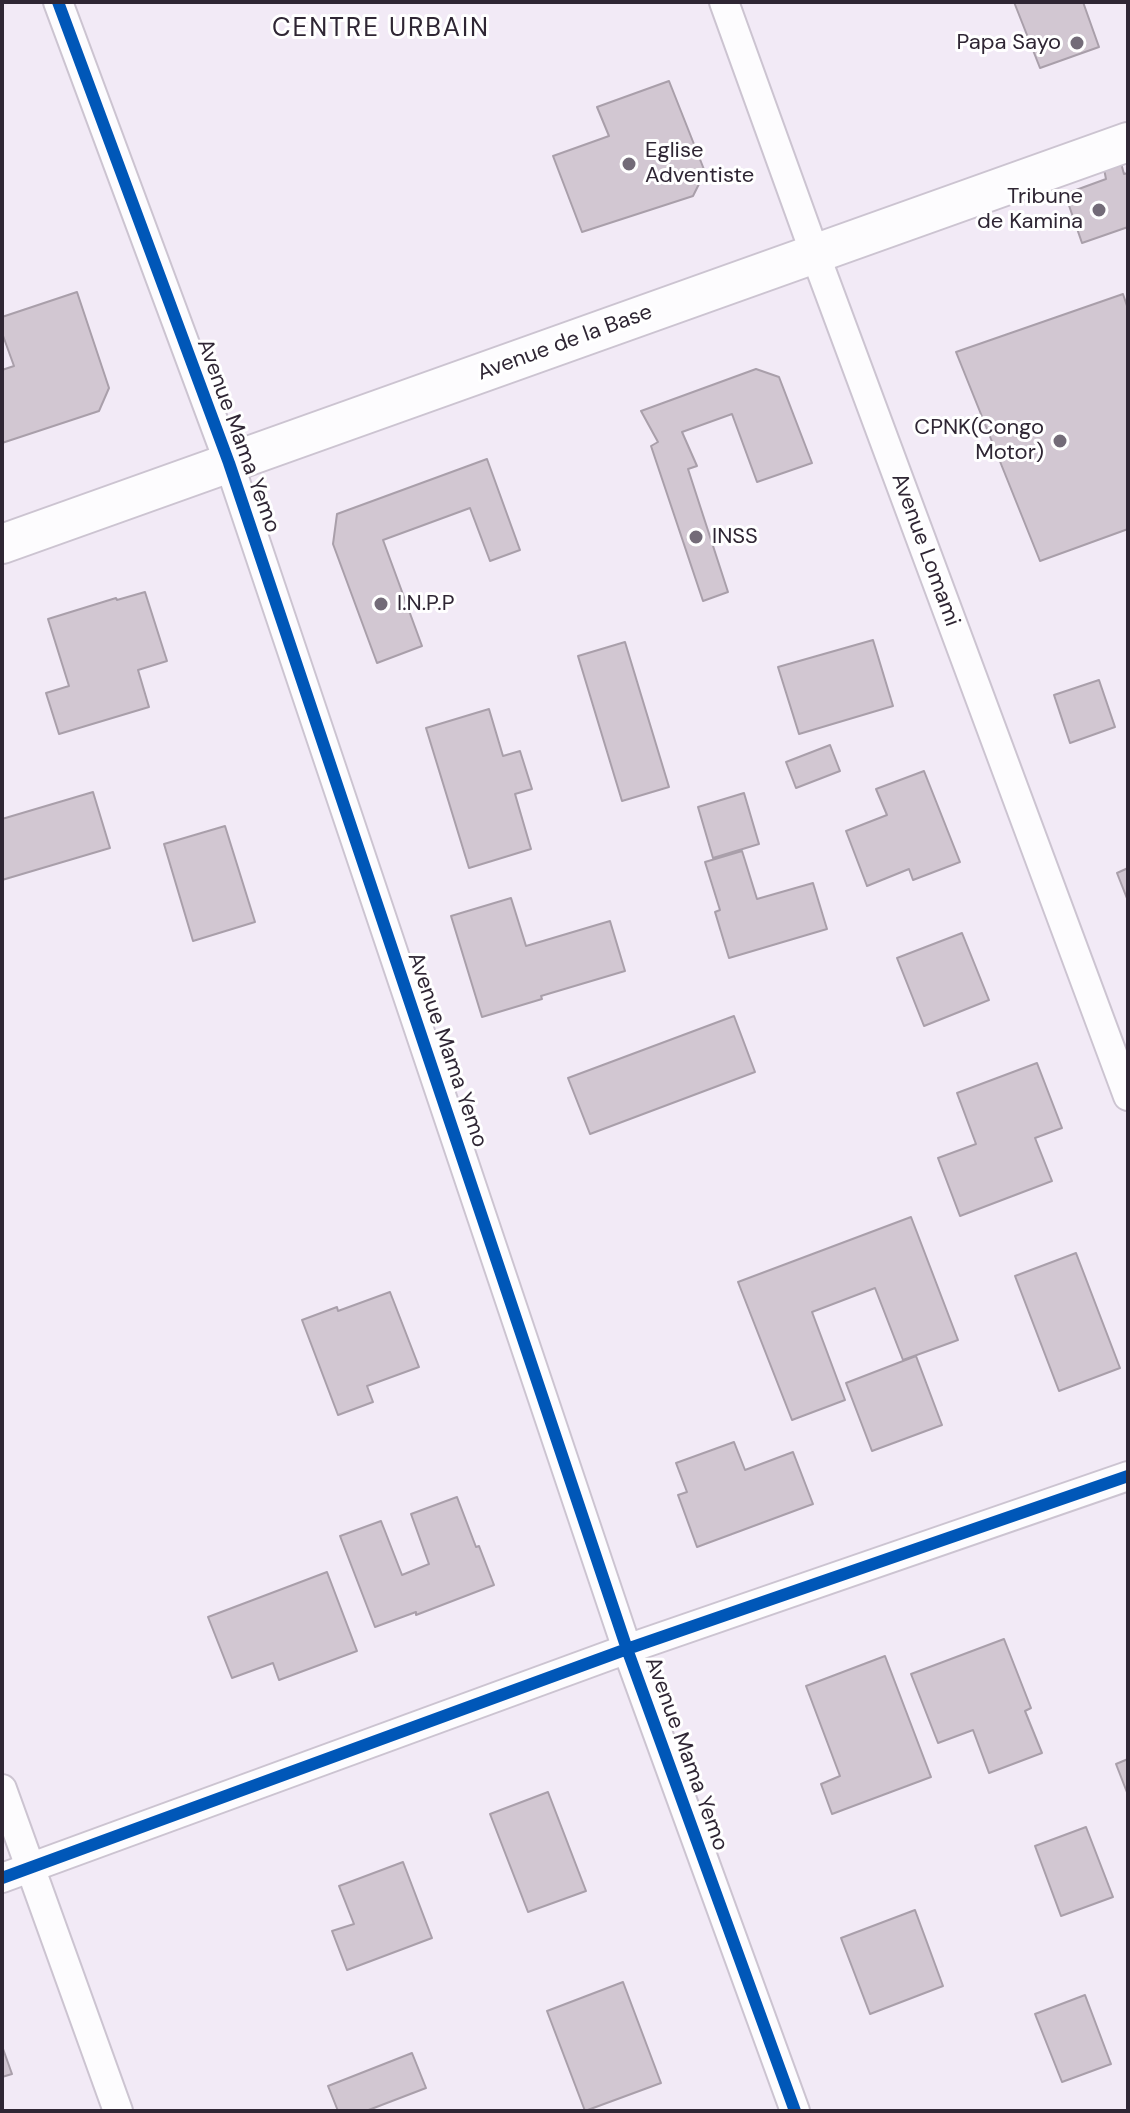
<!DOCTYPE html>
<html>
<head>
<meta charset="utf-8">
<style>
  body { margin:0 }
  #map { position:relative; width:1130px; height:2113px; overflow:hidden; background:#f2eaf6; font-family:"DM Sans",sans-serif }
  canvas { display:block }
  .frame { position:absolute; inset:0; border:4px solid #2f2634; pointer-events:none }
</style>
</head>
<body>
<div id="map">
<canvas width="1130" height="2113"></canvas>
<div class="frame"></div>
</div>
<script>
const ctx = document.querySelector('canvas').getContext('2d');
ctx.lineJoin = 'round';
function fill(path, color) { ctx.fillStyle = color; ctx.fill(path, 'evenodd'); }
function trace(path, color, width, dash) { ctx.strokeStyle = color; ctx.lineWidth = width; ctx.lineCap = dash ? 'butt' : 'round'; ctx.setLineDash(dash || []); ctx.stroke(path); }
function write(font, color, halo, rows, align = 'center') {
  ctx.font = font + ' "DM Sans",sans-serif'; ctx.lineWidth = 6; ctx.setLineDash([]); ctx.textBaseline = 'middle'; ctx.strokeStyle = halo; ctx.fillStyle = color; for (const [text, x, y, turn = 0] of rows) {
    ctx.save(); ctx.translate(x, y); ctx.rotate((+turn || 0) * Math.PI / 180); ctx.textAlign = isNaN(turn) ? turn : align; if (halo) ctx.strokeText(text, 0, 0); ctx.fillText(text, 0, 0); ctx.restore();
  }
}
const building = new Path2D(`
  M 1014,2 L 1083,2 L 1099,47 L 1040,68 Z
  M 669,81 L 705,172 L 693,196 L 582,232 L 553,156 L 609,136 L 597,107 Z
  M 1121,163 L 1124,174 L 1128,173 L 1128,227 L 1082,243 L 1065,194 L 1106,179 L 1104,169 Z
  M 77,292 L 109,388 L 99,411 L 2,443 L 2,370 L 14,366 L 2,333 L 2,317 Z
  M 1123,294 L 1128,309 L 1128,529 L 1040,561 L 956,352 Z
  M 756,369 L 779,377 L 812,463 L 757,482 L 732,414 L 682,432 L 697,466 L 688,469 L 728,592 L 703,601 L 651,446 L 658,442 L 641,411 Z
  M 487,459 L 520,550 L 490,561 L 470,508 L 383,540 L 422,646 L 377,663 L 333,544 L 337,514 Z
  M 145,592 L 167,661 L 138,670 L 149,707 L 59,734 L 46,693 L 69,686 L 48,619 L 116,598 L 117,600 Z
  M 873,640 L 893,706 L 799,734 L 778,667 Z
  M 625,642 L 669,787 L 622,801 L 578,656 Z
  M 1099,680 L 1115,727 L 1070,743 L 1054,695 Z
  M 489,709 L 503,756 L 520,751 L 532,789 L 515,794 L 531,849 L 469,868 L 426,728 Z
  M 830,745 L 840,771 L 796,788 L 786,762 Z
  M 924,771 L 960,862 L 913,880 L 909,869 L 867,886 L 846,831 L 887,815 L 876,789 Z
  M 93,792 L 110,848 L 2,880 L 2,819 Z
  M 744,793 L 759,844 L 713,858 L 698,807 Z
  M 225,826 L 255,922 L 193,941 L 164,844 Z
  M 742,851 L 757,899 L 813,883 L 827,929 L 729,958 L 715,912 L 720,910 L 705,862 Z
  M 1128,868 L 1128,901 L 1117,873 Z
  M 511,898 L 526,946 L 610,921 L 625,971 L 541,996 L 542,999 L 482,1017 L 451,916 Z
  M 962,933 L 989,1000 L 924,1026 L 897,958 Z
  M 734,1016 L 755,1072 L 590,1134 L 568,1078 Z
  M 1037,1063 L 1062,1128 L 1035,1138 L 1052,1181 L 960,1216 L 938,1158 L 976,1144 L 957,1093 Z
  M 911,1217 L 958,1340 L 903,1360 L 875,1288 L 812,1312 L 845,1400 L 792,1420 L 738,1282 Z
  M 1076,1253 L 1120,1368 L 1059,1391 L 1015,1276 Z
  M 390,1292 L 419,1367 L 367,1386 L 373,1402 L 338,1415 L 302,1320 L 337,1307 L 338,1311 Z
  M 916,1356 L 942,1425 L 872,1451 L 846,1383 Z
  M 734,1442 L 745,1470 L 793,1452 L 813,1504 L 697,1547 L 678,1495 L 687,1492 L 676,1463 Z
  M 457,1497 L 476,1547 L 479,1546 L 494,1585 L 416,1615 L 416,1612 L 375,1627 L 340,1536 L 381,1521 L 402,1575 L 429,1564 L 411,1514 Z
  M 327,1572 L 357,1651 L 279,1680 L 273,1663 L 232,1678 L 208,1617 Z
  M 1004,1639 L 1031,1708 L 1025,1711 L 1042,1753 L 989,1773 L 973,1730 L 938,1743 L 911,1674 Z
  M 885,1656 L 931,1777 L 832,1814 L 821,1784 L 840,1776 L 806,1686 Z
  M 1128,1759 L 1128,1795 L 1116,1764 Z
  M 548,1792 L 586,1891 L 528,1912 L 490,1814 Z
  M 1086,1827 L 1113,1897 L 1061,1916 L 1035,1846 Z
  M 403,1862 L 432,1938 L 347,1970 L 332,1931 L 354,1924 L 339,1886 Z
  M 915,1910 L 943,1986 L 870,2014 L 841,1938 Z
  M 623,1982 L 661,2083 L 585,2111 L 547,2011 Z
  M 1085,1995 L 1111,2064 L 1062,2082 L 1035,2014 Z
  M 2,2046 L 12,2074 L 2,2077 Z
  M 412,2053 L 426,2088 L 366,2111 L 338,2111 L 328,2086 Z`);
const street = new Path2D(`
  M 58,2 L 229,463 L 627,1649 L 795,2111
  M 724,2 L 815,254 L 1128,1096
  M 2,1789 L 118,2111
  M 2,1878 L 627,1649 L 1128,1476`);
const secondary = new Path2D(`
  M 2,544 L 1128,142`);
const cycleway = new Path2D(`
  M 58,2 L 229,463 L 627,1649 L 795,2111
  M 2,1878 L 627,1649 L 1128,1476`);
const markers = [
  [1077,43,8,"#736b78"],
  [629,164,8,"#736b78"],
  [1099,210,8,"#736b78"],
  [1060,441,8,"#736b78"],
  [696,537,8,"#736b78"],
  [381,604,8,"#736b78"]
];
const poiNames = [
  ["Papa Sayo",1061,43],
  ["Eglise",645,151,"left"],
  ["Adventiste",645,176,"left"],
  ["Tribune",1083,197],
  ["de Kamina",1083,222],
  ["CPNK(Congo",1044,428],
  ["Motor)",1044,453],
  ["INSS",712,537,"left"],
  ["I.N.P.P",397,604,"left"]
];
const streetNames = [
  ["Avenue de la Base",565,343,-20],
  ["Avenue Mama Yemo",238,436,70],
  ["Avenue Lomami",925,550,70],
  ["Avenue Mama Yemo",447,1050,71],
  ["Avenue Mama Yemo",686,1754,70]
];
const quarterNames = [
  ["CENTRE URBAIN",381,29]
];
fill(building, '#d2c7d2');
trace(building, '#a99faa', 2);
trace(street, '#ccc4d1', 32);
trace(secondary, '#ccc4d1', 42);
trace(street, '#fdfcfe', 28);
trace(secondary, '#fdfcfe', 38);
trace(cycleway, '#0057b8', 12);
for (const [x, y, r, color] of markers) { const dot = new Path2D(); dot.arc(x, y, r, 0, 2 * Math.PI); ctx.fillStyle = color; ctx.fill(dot); trace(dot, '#fff', 3); }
write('22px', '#2f2634', '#fff', poiNames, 'right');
write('22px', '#2f2634', '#fff', streetNames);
ctx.letterSpacing = '2px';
write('26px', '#2f2634', '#fff', quarterNames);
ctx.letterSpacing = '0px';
</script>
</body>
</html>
